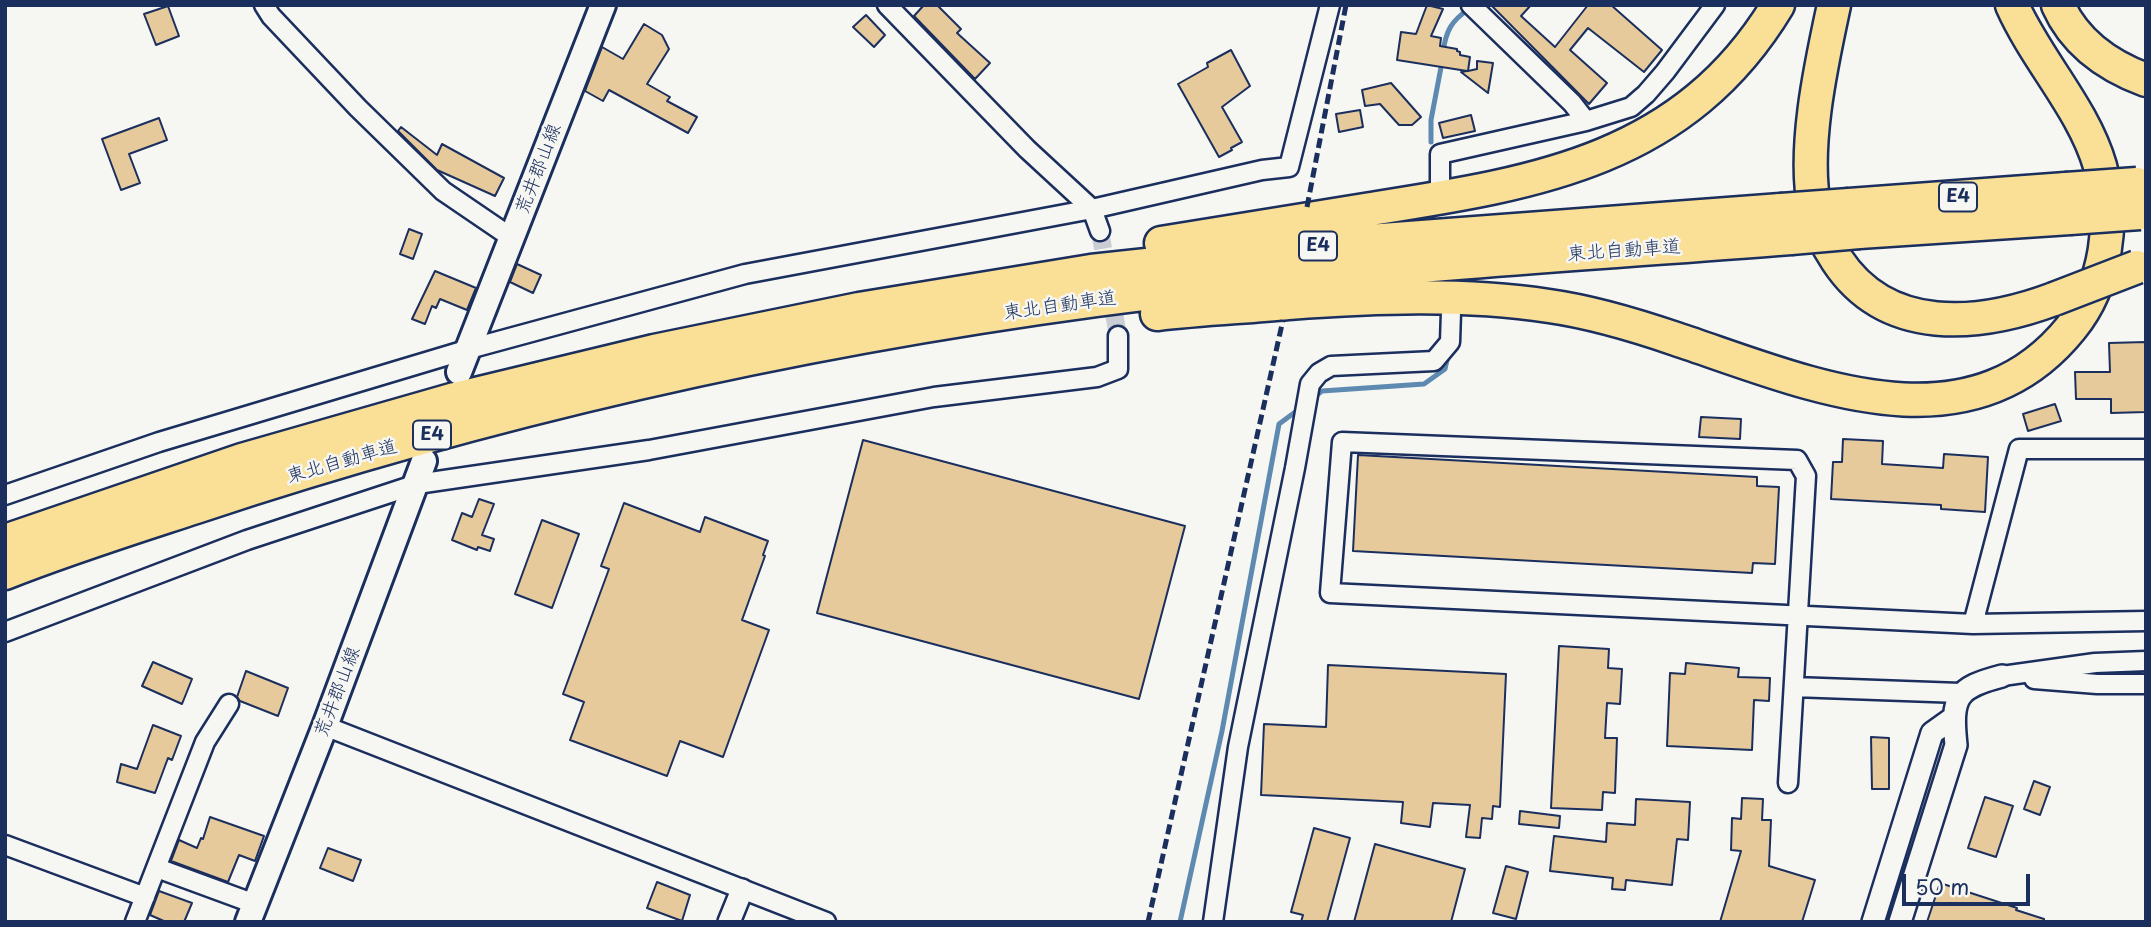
<!DOCTYPE html>
<html>
<head>
<meta charset="utf-8">
<style>
  body { margin:0 }
  #map { position:relative; width:2151px; height:927px; overflow:hidden; background:#f6f6f2; font-family:"Playpen Sans",sans-serif }
  canvas { display:block }
  .frame { position:absolute; inset:0; border:7px solid #1b2f5e; pointer-events:none }
  .scale { position:absolute; left:1902px; top:874px; width:128px; height:32px; box-sizing:border-box; border:4px solid #1b2f5e; border-top:0; padding-left:9px; font-size:21px; line-height:24px; white-space:nowrap; color:#1b2f5e; -webkit-text-stroke:5px #f6f6f2; paint-order:stroke }
</style>
</head>
<body>
<div id="map">
<canvas width="2151" height="927"></canvas>
<div class="frame"></div>
<div class="scale">50 m</div>
</div>
<script>
const ctx = document.querySelector('canvas').getContext('2d');
ctx.lineJoin = 'round';
function trace(path, color, width, dash) { ctx.strokeStyle = color; ctx.lineWidth = width; ctx.lineCap = dash ? 'butt' : 'round'; ctx.setLineDash(dash || []); ctx.stroke(path); }
function fill(path, color) { ctx.fillStyle = color; ctx.fill(path, 'evenodd'); }
function write(font, color, halo, rows, align = 'center') {
  ctx.font = font + ' "Playpen Sans","Klee One",sans-serif'; ctx.lineWidth = 5; ctx.setLineDash([]); ctx.textBaseline = 'middle'; ctx.strokeStyle = halo; ctx.fillStyle = color; for (const [text, x, y, turn = 0] of rows) {
    ctx.save(); ctx.translate(x, y); ctx.rotate((+turn || 0) * Math.PI / 180); ctx.textAlign = isNaN(turn) ? turn : align; if (halo) ctx.strokeText(text, 0, 0); ctx.fillText(text, 0, 0); ctx.restore();
  }
}
const stream = new Path2D(`
  M 1443,52 C 1446,31 1451,21 1469,9
  M 1431,142 L 1431,120 L 1442,62
  M 1312,399 L 1322,391 L 1424,384 L 1445,369 L 1447,360
  M 1180,922 L 1222,731 L 1279,424 L 1302,407`);
const building = new Path2D(`
  M 924,5 L 937,5 L 961,29 L 957,33 L 990,63 L 975,79 L 914,16 Z
  M 1427,5 L 1443,9 L 1431,36 L 1441,38 L 1440,46 L 1457,49 L 1457,51 L 1460,52 L 1460,55 L 1470,57 L 1468,71 L 1477,69 L 1477,61 L 1493,63 L 1488,93 L 1461,72 L 1467,71 L 1397,60 L 1401,32 L 1416,34 Z
  M 1491,5 L 1531,5 L 1521,16 L 1555,47 L 1588,5 L 1611,5 L 1662,50 L 1644,72 L 1588,28 L 1570,50 L 1607,83 L 1589,104 Z
  M 168,6 L 179,36 L 156,45 L 144,14 Z
  M 866,15 L 885,35 L 874,47 L 853,27 Z
  M 644,24 L 662,35 L 669,49 L 647,84 L 670,97 L 667,101 L 697,117 L 688,133 L 609,90 L 603,101 L 585,91 L 602,47 L 623,59 Z
  M 1231,50 L 1250,86 L 1222,107 L 1242,142 L 1231,148 L 1232,150 L 1219,157 L 1178,84 L 1208,67 L 1207,63 Z
  M 1391,83 L 1421,117 L 1412,125 L 1399,125 L 1380,104 L 1365,106 L 1362,90 Z
  M 1360,110 L 1363,127 L 1339,132 L 1336,114 Z
  M 1471,115 L 1475,131 L 1443,138 L 1439,123 Z
  M 159,118 L 167,140 L 129,154 L 140,183 L 121,190 L 102,139 Z
  M 401,127 L 437,155 L 442,144 L 504,178 L 495,196 L 437,170 L 398,131 Z
  M 409,229 L 422,234 L 413,259 L 400,254 Z
  M 517,264 L 541,275 L 533,293 L 510,282 Z
  M 435,271 L 476,288 L 467,310 L 440,299 L 436,308 L 432,306 L 425,324 L 412,319 Z
  M 2146,342 L 2146,412 L 2111,413 L 2111,399 L 2076,399 L 2075,372 L 2110,372 L 2109,343 Z
  M 2055,404 L 2061,421 L 2028,431 L 2023,414 Z
  M 1701,417 L 1741,419 L 1740,439 L 1699,437 Z
  M 1843,439 L 1883,441 L 1882,464 L 1943,468 L 1944,454 L 1988,457 L 1985,512 L 1941,509 L 1941,505 L 1831,499 L 1833,462 L 1842,462 Z
  M 863,440 L 1185,526 L 1139,699 L 817,613 Z
  M 1358,455 L 1757,477 L 1757,486 L 1779,487 L 1775,564 L 1753,563 L 1752,573 L 1353,551 Z
  M 479,499 L 494,504 L 482,535 L 494,539 L 490,551 L 478,547 L 477,550 L 452,540 L 462,513 L 472,517 Z
  M 624,503 L 700,532 L 705,517 L 768,541 L 763,555 L 765,556 L 742,620 L 769,630 L 723,757 L 680,741 L 667,776 L 570,740 L 584,702 L 563,694 L 609,569 L 601,566 Z
  M 542,520 L 579,534 L 552,608 L 515,594 Z
  M 1559,646 L 1609,649 L 1608,668 L 1622,669 L 1620,704 L 1607,703 L 1605,738 L 1617,738 L 1615,793 L 1603,792 L 1602,810 L 1551,808 Z
  M 153,662 L 192,679 L 182,704 L 142,686 Z
  M 1686,663 L 1739,668 L 1738,677 L 1770,678 L 1769,701 L 1754,700 L 1752,750 L 1667,746 L 1670,673 L 1685,674 Z
  M 1328,665 L 1506,674 L 1500,807 L 1493,806 L 1492,819 L 1482,818 L 1480,838 L 1466,837 L 1470,805 L 1433,803 L 1430,827 L 1401,823 L 1403,802 L 1261,795 L 1264,724 L 1326,727 Z
  M 246,671 L 288,688 L 278,716 L 240,701 L 237,697 Z
  M 153,725 L 181,736 L 172,760 L 168,758 L 155,793 L 117,782 L 121,764 L 137,769 Z
  M 1871,737 L 1889,738 L 1889,789 L 1872,789 Z
  M 2034,781 L 2050,787 L 2040,815 L 2024,809 Z
  M 1985,797 L 2013,806 L 1996,857 L 1968,848 Z
  M 1742,798 L 1763,799 L 1762,820 L 1771,820 L 1769,866 L 1815,880 L 1802,922 L 1720,922 L 1741,851 L 1731,850 L 1732,818 L 1741,819 Z
  M 1636,799 L 1690,802 L 1688,840 L 1677,839 L 1672,885 L 1626,880 L 1625,890 L 1612,889 L 1613,878 L 1550,871 L 1554,836 L 1606,842 L 1607,823 L 1635,825 Z
  M 1520,811 L 1560,816 L 1559,828 L 1519,824 Z
  M 210,817 L 264,836 L 255,861 L 239,855 L 228,882 L 171,861 L 179,840 L 197,848 L 201,838 L 203,839 Z
  M 1314,828 L 1350,838 L 1327,922 L 1301,922 L 1303,915 L 1291,912 Z
  M 1375,844 L 1465,869 L 1451,922 L 1354,922 Z
  M 328,848 L 361,860 L 353,881 L 320,868 Z
  M 1506,866 L 1528,872 L 1516,919 L 1493,913 Z
  M 657,882 L 690,895 L 682,921 L 647,908 Z
  M 1940,883 L 2017,908 L 2016,910 L 2044,919 L 2044,922 L 1927,922 Z
  M 159,891 L 192,903 L 184,922 L 166,922 L 150,915 Z`);
const minorTunnel = new Path2D(`
  M 1440,190 L 1450,305
  M 1100,231 L 1118,336`);
const minor = new Path2D(`
  M 264,5 L 271,16 L 358,108 L 443,191 L 512,238
  M 887,5 L 1027,149 L 1092,209 L 1100,231
  M 1471,5 L 1572,103 L 1586,121
  M 1440,185 L 1440,154 L 1586,121 L 1631,107 L 1646,94 L 1665,72 L 1715,5
  M 5,495 L 159,442 L 469,349 L 745,274 L 1092,209 L 1262,170 L 1289,167 L 1330,5
  M 1973,624 L 2019,449 L 2146,449
  M 5,632 L 247,540 L 417,484 L 649,450 L 934,397 L 1097,377 L 1118,369 L 1118,336
  M 2002,676 L 2095,663 L 2146,661
  M 2034,679 L 2097,684 L 2146,684
  M 1794,687 L 1960,693
  M 325,726 L 826,922
  M 1788,783 L 1806,476 L 1797,460 L 1342,442 L 1330,593 L 1973,624 L 2146,621
  M 5,845 L 145,897
  M 157,868 L 255,904
  M 135,922 L 205,742 L 229,704
  M 1213,922 L 1238,747 L 1295,468 L 1310,384 L 1319,373 L 1331,366 L 1434,361 L 1450,342 L 1451,312`);
const tertiary = new Path2D(`
  M 729,922 L 742,890
  M 1873,922 L 1932,733 L 1953,718
  M 1900,922 L 1956,745 C 1951,697 1956,688 2002,676`);
const secondary = new Path2D(`
  M 459,372 L 603,5
  M 248,922 L 325,726 L 424,461`);
const motorway = new Path2D(`
  M 1834,5 C 1821,65 1802,151 1815,211 C 1819,229 1827,245 1837,260 C 1887,336 1979,327 2054,299
  M 2058,5 C 2075,43 2108,66 2146,80
  M 1849,205 L 2066,189
  M 1859,232 L 2070,218
  M 1161,243 C 1231,232 1301,220 1371,209 C 1536,183 1684,161 1778,5
  M 1157,314 C 1200,309 1244,307 1288,303 C 1375,297 1462,293 1549,306 C 1592,312 1635,325 1676,339 C 1803,381 1967,457 2071,328 C 2107,284 2115,220 2100,166 C 2083,108 2037,61 2012,5
  M 5,541 L 242,460 L 455,399 L 654,351 L 859,309 L 1091,271 L 1369,241 L 1781,210
  M 5,573 C 68,548 132,528 196,507 C 488,410 792,341 1097,300 C 1327,269 1560,256 1791,238`);
const rail = new Path2D(`
  M 1307,207 L 1346,5
  M 1148,922 L 1283,320`);
const motorwayBridge = new Path2D(`
  M 2066,189 L 2137,184
  M 1781,210 L 1849,205
  M 2070,218 L 2140,213
  M 1791,238 L 1859,232
  M 2054,299 L 2137,267`);
const shields = [
  [1958,197,38],
  [1318,246,38],
  [432,435,38]
];
const shieldNames = [
  ["E4",1958,197],
  ["E4",1318,246],
  ["E4",432,435]
];
const streetNames = [
  ["荒井郡山線",539,169,-69],
  ["東北自動車道",1624,251,-4],
  ["東北自動車道",1060,306,-8],
  ["東北自動車道",342,462,-16],
  ["荒井郡山線",338,692,-69]
];
trace(stream, '#5e8ab2', 5);
fill(building, '#e7ca9b');
trace(building, '#1b2f5e', 2);
trace(minorTunnel, '#caced4', 18, [18, 9]);
trace(minor, '#1b2f5e', 23);
trace(tertiary, '#1b2f5e', 26);
trace(secondary, '#1b2f5e', 30);
trace(motorway, '#1b2f5e', 37);
trace(minor, '#f6f6f2', 18);
trace(tertiary, '#f6f6f2', 21);
trace(secondary, '#f6f6f2', 24);
trace(motorway, '#fadf96', 32);
trace(rail, '#1b2f5e', 5, [10, 5]);
trace(motorwayBridge, '#1b2f5e', 37, []);
trace(motorwayBridge, '#fadf96', 32);
for (const [x, y, w] of shields) { const box = new Path2D(); box.roundRect(x - w / 2, y - 14.5, w, 29, 5); ctx.fillStyle = '#f6f6f2'; ctx.fill(box); trace(box, '#1b2f5e', 2); }
write('bold 18px', '#1b2f5e', null, shieldNames);
write('19px', '#1b2f5e', '#f6f6f2', streetNames);
</script>
</body>
</html>
